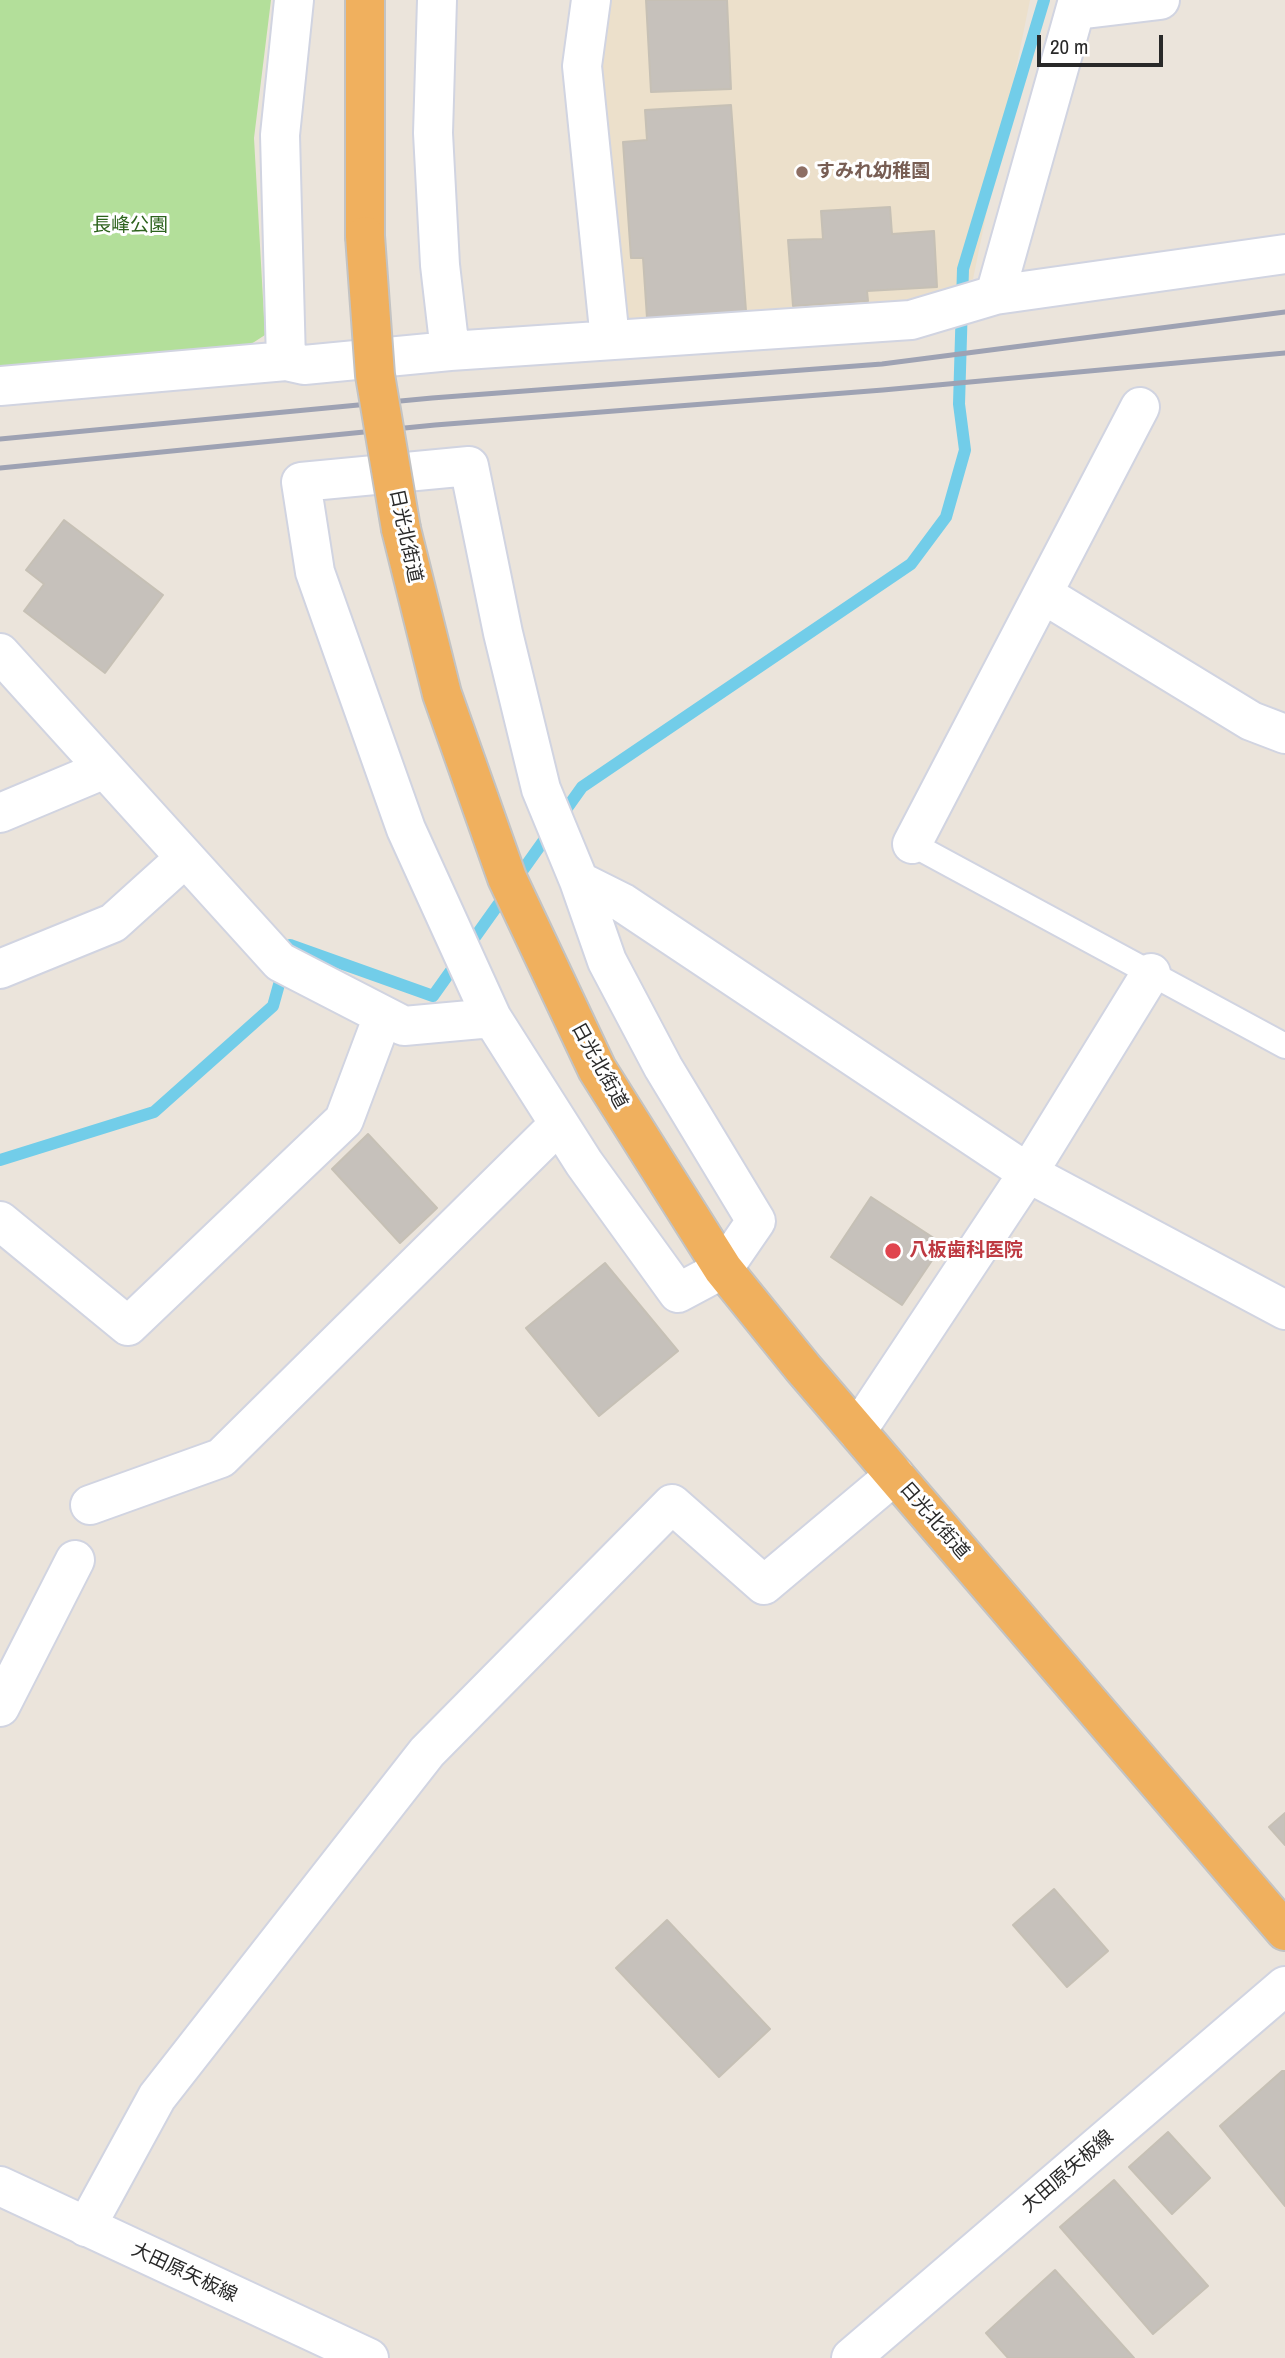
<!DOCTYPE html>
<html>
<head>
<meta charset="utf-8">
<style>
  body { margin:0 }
  #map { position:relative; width:1285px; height:2358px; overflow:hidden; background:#ebe4db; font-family:"Archivo Narrow",sans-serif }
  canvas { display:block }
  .scale { position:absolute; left:1037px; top:35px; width:126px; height:32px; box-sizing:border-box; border:4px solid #292929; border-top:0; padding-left:9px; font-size:21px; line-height:24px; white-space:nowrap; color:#292929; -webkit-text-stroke:5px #fff; paint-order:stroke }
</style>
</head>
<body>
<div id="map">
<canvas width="1285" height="2358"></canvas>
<div class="scale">20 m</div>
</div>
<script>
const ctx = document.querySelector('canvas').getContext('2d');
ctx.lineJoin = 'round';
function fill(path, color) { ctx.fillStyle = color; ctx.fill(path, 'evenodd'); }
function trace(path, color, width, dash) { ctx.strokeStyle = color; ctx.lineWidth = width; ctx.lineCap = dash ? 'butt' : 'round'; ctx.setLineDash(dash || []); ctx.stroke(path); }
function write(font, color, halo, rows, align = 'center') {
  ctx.font = font + ' "Archivo Narrow","Noto Sans JP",sans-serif'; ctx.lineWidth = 6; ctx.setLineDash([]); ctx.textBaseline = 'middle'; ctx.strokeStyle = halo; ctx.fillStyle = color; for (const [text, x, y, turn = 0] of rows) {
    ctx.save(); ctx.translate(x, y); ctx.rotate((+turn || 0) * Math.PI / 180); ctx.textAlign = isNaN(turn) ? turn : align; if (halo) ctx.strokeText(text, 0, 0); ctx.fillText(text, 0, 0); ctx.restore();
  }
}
const education = new Path2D(`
  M 608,0 L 1030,0 L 973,279 L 912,307 L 624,331 L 601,64 Z`);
const green = new Path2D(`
  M 0,0 L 271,0 L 254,138 L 265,335 L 248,346 L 0,371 Z`);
const stream = new Path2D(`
  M 0,1160 L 154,1112 L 273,1006 L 290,945 L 433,996 L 582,787 L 911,564 L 946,517 L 965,450 L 959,404 L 963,269 L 1044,0`);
const building = new Path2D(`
  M 646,0 L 727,0 L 731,89 L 651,92 Z
  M 731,105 L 746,311 L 647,318 L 643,258 L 631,258 L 623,142 L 647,140 L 645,110 Z
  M 890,207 L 892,234 L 934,231 L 937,287 L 867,291 L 868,301 L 793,306 L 788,240 L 823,239 L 821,211 Z
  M 64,520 L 163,595 L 105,673 L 24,611 L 44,584 L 26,570 Z
  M 368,1134 L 437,1208 L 400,1243 L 332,1169 Z
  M 871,1197 L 943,1244 L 902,1305 L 831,1257 Z
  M 605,1263 L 678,1351 L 599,1416 L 526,1328 Z
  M 1285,1813 L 1285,1845 L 1269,1827 Z
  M 1054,1889 L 1108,1951 L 1067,1987 L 1013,1925 Z
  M 667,1920 L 770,2029 L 719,2077 L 616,1968 Z
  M 1282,2071 L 1285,2071 L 1285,2206 L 1220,2126 Z
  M 1168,2132 L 1210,2178 L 1172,2214 L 1129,2167 Z
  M 1114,2180 L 1208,2286 L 1153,2334 L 1060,2227 Z
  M 1055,2270 L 1134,2358 L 1008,2358 L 986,2333 Z`);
const service = new Path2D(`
  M 912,844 L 1285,1046`);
const minor = new Path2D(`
  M 437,0 L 433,133 L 440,265 L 450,351
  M 591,0 L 582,66 L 610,340
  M 1078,0 L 995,295 L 1285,254
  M 1077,10 L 1160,0
  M 286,361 L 280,135 L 294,0
  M 0,386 L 286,361 L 304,365 L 450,351 L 911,320 L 995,295
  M 469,466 L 503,633 L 541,789 L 579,881 L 607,961 L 663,1067 L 756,1221 L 723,1269 L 678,1293 L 584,1163 L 492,1018 L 406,829 L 315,572 L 301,482 Z
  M 1043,594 L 1251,721 L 1285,734
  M 0,653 L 280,962 L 404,1026 L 492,1018
  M 0,813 L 105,769
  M 912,844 L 1140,407
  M 579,881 L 623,903 L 1028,1173 L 1285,1310
  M 0,969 L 113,923 L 185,858
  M 0,1221 L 128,1326 L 344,1120 L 383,1016
  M 857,1431 L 1028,1173 L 1151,973
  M 90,1505 L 221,1458 L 559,1124
  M 0,1707 L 75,1560
  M 86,2227 L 157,2097 L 427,1752 L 672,1504 L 764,1585 L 895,1475`);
const secondary = new Path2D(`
  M 0,2186 L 369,2358
  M 851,2358 L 1285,1986`);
const trunk = new Path2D(`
  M 365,0 L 365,236
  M 401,529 L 442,694 L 507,878 L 597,1069 L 723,1269 L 803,1368 L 1285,1931`);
const rail = new Path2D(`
  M 0,439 L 432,398 L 882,364 L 1285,312
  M 0,468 L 435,425 L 883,390 L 1285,353`);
const trunkBridge = new Path2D(`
  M 365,236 L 375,375 L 401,529`);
const markers = [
  [802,172,7,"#8d6e63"],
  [893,1251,9,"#e0444e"]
];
const educationNames = [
  ["すみれ幼稚園",816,172]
];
const parkNames = [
  ["長峰公園",130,226]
];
const streetNames = [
  ["日光北街道",405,536,78],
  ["日光北街道",599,1066,61],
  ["日光北街道",934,1521,49],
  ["大田原矢板線",1068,2172,-41],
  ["大田原矢板線",184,2273,25]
];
const healthNames = [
  ["八板歯科医院",909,1251]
];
fill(education, '#ece0cb');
fill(green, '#b3df9a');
trace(stream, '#72cde9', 12);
fill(building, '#c6c1bb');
trace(building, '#c6c0b5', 2);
trace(service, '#d1d4e1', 28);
trace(minor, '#d1d4e1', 42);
trace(secondary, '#d1d4e1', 42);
trace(trunk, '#c3c3c3', 42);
trace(service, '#fff', 24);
trace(minor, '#fff', 38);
trace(secondary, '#fff', 38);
trace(trunk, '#f0b05e', 38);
trace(rail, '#9ea2b3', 5);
trace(trunkBridge, '#c3c3c3', 42, []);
trace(trunkBridge, '#f0b05e', 38);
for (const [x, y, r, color] of markers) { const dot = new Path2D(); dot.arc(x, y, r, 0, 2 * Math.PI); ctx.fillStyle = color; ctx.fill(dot); trace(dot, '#fff', 2.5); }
write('bold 19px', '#785e54', '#fff', educationNames, 'left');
write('19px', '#2d631d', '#fff', parkNames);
write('19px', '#292929', '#fff', streetNames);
write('bold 19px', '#be3a42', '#fff', healthNames, 'left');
</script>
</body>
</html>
